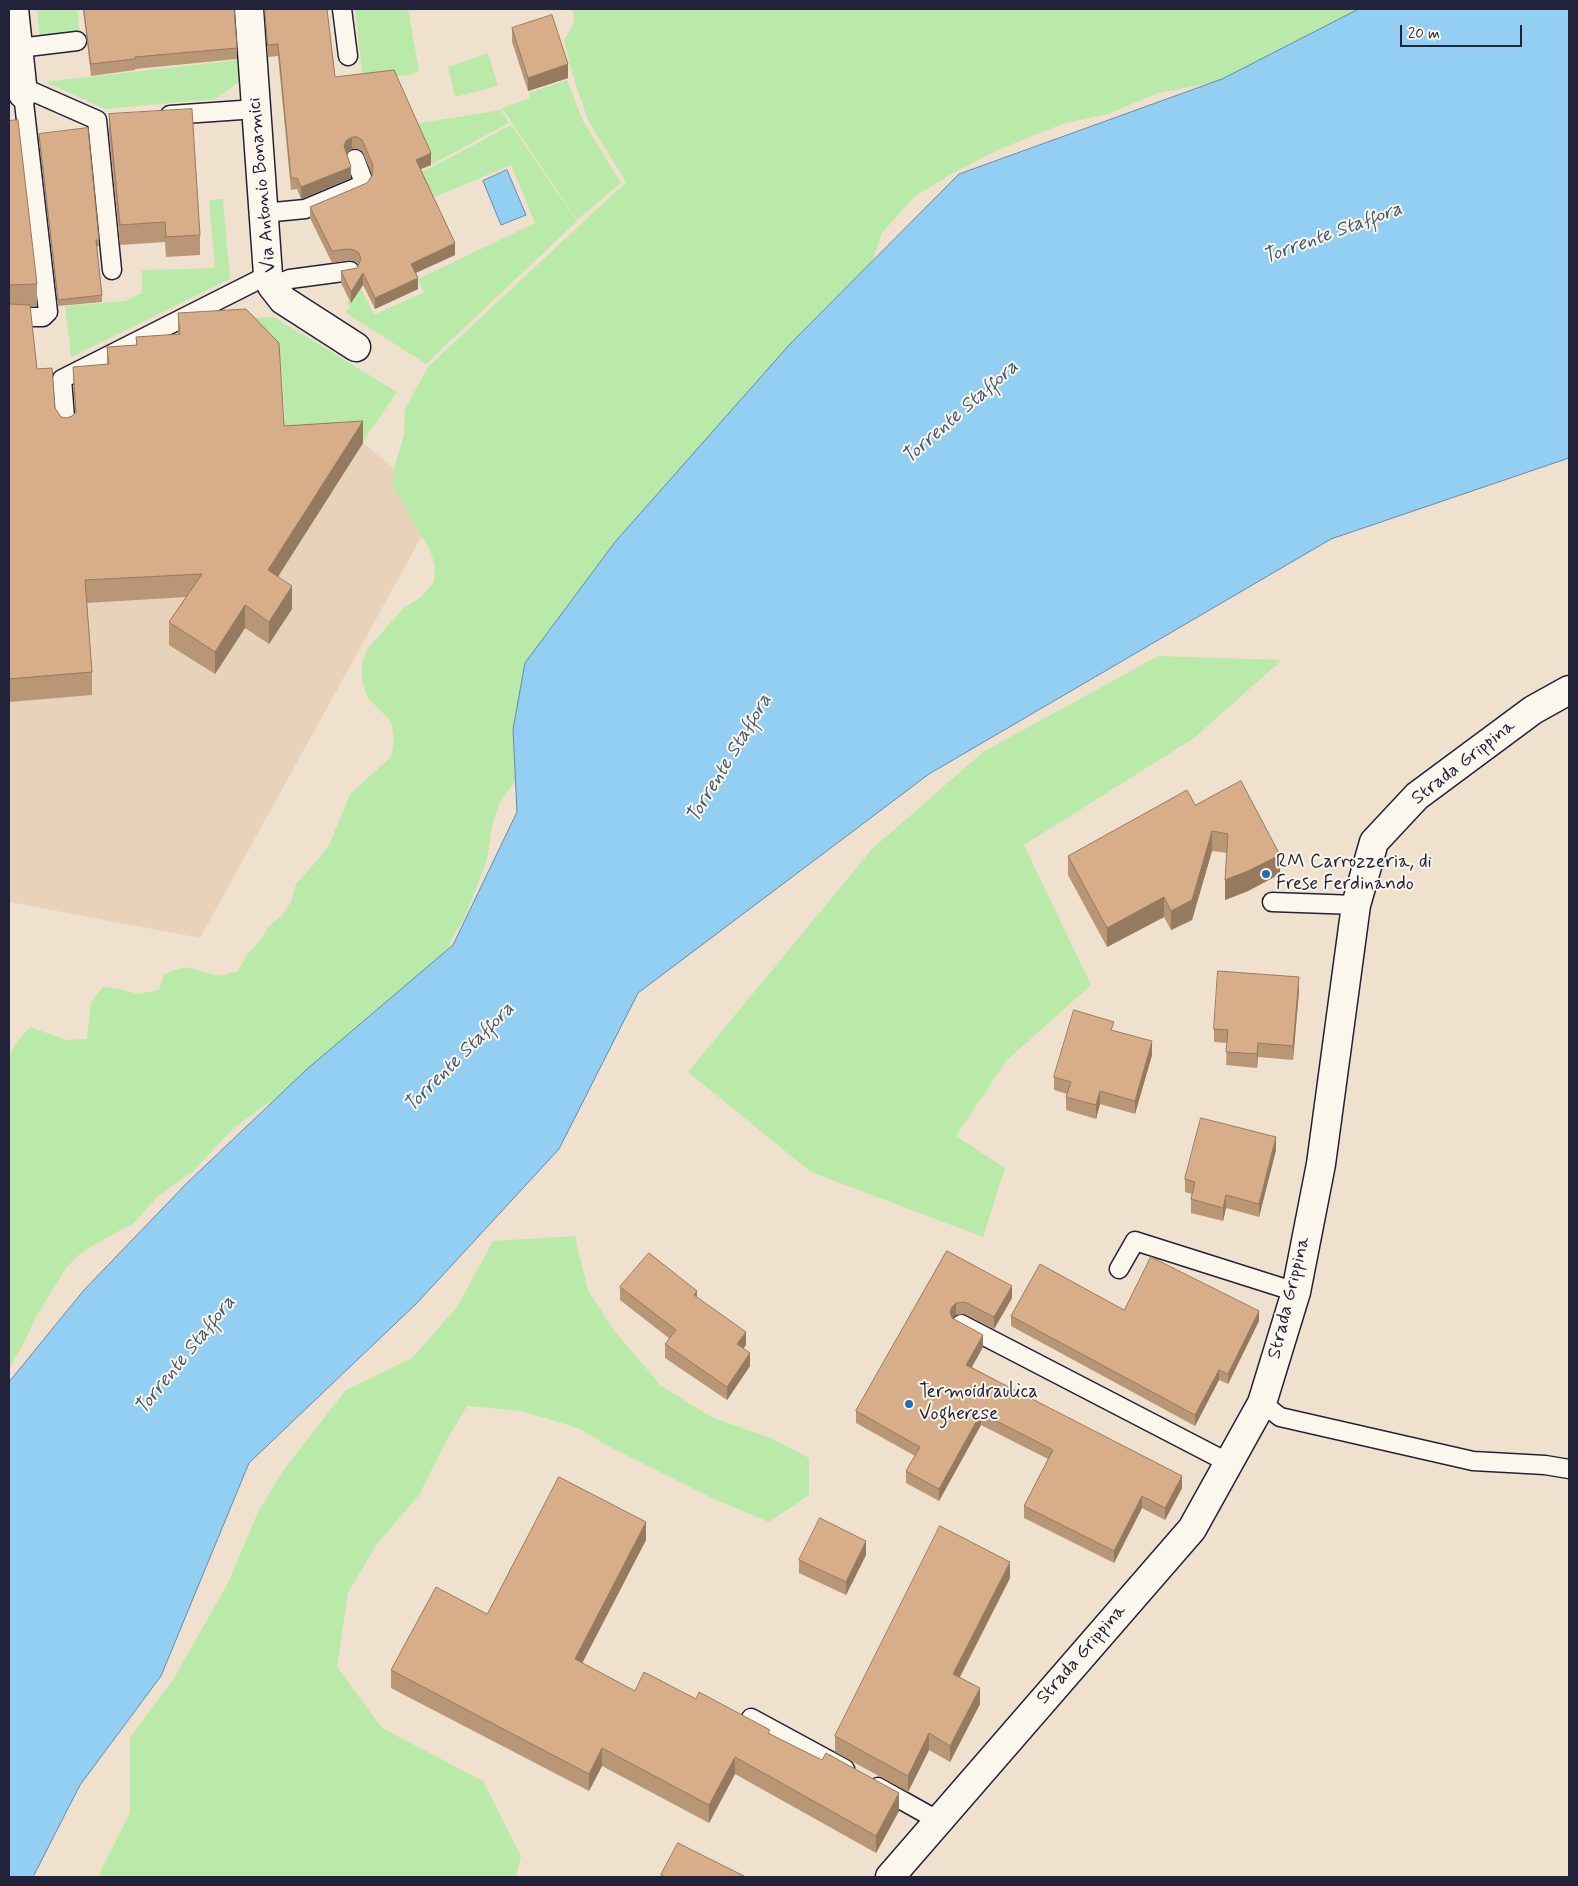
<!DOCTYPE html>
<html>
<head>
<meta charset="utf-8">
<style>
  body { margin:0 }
  #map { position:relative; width:1578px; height:1886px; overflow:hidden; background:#f0e1ce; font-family:Mynerve,sans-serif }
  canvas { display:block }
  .frame { position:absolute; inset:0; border:10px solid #22223b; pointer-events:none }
  .scale { position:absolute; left:1400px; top:25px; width:122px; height:22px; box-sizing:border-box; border:2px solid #22223b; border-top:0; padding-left:6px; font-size:15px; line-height:18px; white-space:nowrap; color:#22223b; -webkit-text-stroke:4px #fbf7ec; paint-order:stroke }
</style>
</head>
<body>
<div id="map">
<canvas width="1578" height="1886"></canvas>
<div class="frame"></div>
<div class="scale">20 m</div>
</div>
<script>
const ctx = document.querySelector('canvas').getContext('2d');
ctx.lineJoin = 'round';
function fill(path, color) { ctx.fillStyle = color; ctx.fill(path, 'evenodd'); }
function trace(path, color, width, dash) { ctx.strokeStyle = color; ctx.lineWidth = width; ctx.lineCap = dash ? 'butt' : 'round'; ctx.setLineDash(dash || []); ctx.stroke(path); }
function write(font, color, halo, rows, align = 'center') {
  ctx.font = font + ' Mynerve,sans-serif'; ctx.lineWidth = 4; ctx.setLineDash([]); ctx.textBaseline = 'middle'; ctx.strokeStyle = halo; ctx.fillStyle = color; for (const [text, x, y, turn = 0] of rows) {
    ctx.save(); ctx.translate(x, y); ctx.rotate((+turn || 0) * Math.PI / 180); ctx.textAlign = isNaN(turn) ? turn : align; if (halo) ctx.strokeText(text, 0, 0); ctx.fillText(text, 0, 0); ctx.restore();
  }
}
const built = new Path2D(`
  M 9,333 L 46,466 L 363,443 L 439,505 L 200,938 L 9,902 Z`);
const green = new Path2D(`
  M 37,9 L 77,9 L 80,33 L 40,38 Z
  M 355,9 L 408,9 L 419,71 L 409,75 L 363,80 Z
  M 573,9 L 1473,9 L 1226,80 L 1158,93 L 1108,114 L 1065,123 L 1000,149 L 955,172 L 914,197 L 882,233 L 862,291 L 499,804 L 493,823 L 486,863 L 463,921 L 452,938 L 445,957 L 306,1085 L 268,1103 L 234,1128 L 192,1172 L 158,1196 L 134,1223 L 97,1243 L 80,1254 L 66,1268 L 34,1320 L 26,1339 L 9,1369 L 9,1056 L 17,1042 L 30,1027 L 67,1040 L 87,1039 L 91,1002 L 103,987 L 120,989 L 138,994 L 159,990 L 164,974 L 184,967 L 220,976 L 238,971 L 247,955 L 259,942 L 268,927 L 282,915 L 291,902 L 296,884 L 320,857 L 330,843 L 350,794 L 391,757 L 394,739 L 391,721 L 367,697 L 362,680 L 362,663 L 368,648 L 404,608 L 422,596 L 434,582 L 435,565 L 430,550 L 393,486 L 394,469 L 404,434 L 405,409 L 428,367 L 626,182 L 588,120 L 573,76 L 564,41 L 574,23 Z
  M 488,53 L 498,86 L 455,97 L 448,67 Z
  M 237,60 L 239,82 L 215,99 L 105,109 L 45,82 Z
  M 567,80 L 583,121 L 621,183 L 577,220 L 502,108 L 530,98 L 529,93 Z
  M 501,110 L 509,123 L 432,164 L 420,136 L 365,161 L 354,134 Z
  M 511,125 L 577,221 L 426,364 L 346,313 L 350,306 L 347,304 L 359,284 L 374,315 L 424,292 L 418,279 L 535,223 L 511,165 L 430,199 L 355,204 L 438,164 Z
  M 223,199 L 230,279 L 71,357 L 65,306 L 125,301 L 142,293 L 142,271 L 144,270 L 215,268 L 209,200 Z
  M 274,317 L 397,392 L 363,441 L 79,433 L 285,419 L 281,364 L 246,328 L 213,319 Z
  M 1158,656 L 1282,660 L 1194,738 L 1024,845 L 1091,985 L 1006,1061 L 956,1136 L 1005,1168 L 983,1237 L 811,1172 L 688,1072 L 872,849 L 983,752 Z
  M 575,1236 L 588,1290 L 612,1328 L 661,1386 L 713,1418 L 771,1438 L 809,1458 L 809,1495 L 769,1522 L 712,1498 L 604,1444 L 581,1429 L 522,1411 L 467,1406 L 445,1443 L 419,1495 L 377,1544 L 348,1593 L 337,1667 L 382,1728 L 483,1781 L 521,1856 L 516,1877 L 99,1877 L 102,1868 L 130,1813 L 130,1738 L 174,1678 L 228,1583 L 258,1512 L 285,1468 L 346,1390 L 412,1358 L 457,1307 L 493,1241 Z`);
const water = new Path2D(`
  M 1359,9 L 1569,9 L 1569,458 L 1331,539 L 929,774 L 638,993 L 559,1149 L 417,1303 L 249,1463 L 161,1676 L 80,1785 L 33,1877 L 9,1877 L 9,1382 L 84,1290 L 187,1183 L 306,1070 L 453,945 L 517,812 L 513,729 L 525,663 L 615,542 L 790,344 L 959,174 L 1222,79 Z
  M 507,170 L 526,215 L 501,225 L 483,181 Z`);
const lane = new Path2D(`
  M 342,9 L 348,56
  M 19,48 L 77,41
  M 22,87 L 97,120 L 112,270
  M 170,115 L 256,109
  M 264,213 L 305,209 L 362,185 L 363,180 L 355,159
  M 272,286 L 290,279 L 350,271
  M 9,317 L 43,317 L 48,312 L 23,94
  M 66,430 L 62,379 L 268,275
  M 1272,902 L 1356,905
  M 1119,1269 L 1135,1241 L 1296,1292
  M 961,1324 L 1229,1463
  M 1262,1403 L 1280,1417 L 1473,1461 L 1545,1465 L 1569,1469
  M 751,1718 L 845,1769
  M 878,1787 L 939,1821`);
const street = new Path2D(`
  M 14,9 L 23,94
  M 249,9 L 268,275 L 272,286 L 283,300 L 356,347
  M 890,1877 L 1192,1529 L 1262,1403 L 1296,1292 L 1321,1164 L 1356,905 L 1374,842 L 1417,796 L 1533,710 L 1569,690`);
const wall = new Path2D(`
  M 83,9 L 234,9 L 237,48 L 237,59 L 135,69 L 135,70 L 91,76 Z
  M 265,9 L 327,9 L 335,77 L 431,165 L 421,169 L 455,255 L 416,273 L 418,289 L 375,309 L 363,285 L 351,303 L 341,283 L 341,271 L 357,268 L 358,264 L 354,261 L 349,260 L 332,263 L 310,218 L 310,207 L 367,183 L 372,175 L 362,151 L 357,149 L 352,149 L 347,153 L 351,178 L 301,199 L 297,189 L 291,190 L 278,56 L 268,57 Z
  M 512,28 L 568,78 L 528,91 L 512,42 Z
  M 109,114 L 200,235 L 200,255 L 166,257 L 165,242 L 120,245 L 109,134 Z
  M 9,121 L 37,284 L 37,306 L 30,307 L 37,369 L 55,408 L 61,417 L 67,418 L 72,416 L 75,413 L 73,367 L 107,365 L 107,347 L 136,345 L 136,337 L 178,334 L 178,313 L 284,426 L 363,443 L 278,577 L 292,609 L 269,644 L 245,628 L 215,674 L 169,645 L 169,622 L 186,597 L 87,603 L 92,672 L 92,695 L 9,702 Z
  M 39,134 L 99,240 L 99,246 L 96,247 L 102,295 L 102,302 L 58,306 L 39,141 Z
  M 1195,805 L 1280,874 L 1248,891 L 1225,900 L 1227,853 L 1212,851 L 1192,920 L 1171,930 L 1164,917 L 1107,947 L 1068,875 L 1068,856 Z
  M 1299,991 L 1293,1060 L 1258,1057 L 1257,1068 L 1226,1065 L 1227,1043 L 1214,1042 L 1214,1029 Z
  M 1114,1031 L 1152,1055 L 1135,1114 L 1100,1104 L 1096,1119 L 1066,1110 L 1066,1097 L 1067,1094 L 1054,1090 L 1054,1077 Z
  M 1276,1150 L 1259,1217 L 1226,1208 L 1223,1221 L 1191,1213 L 1191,1199 L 1192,1194 L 1185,1192 L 1185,1179 Z
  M 947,1251 L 1012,1298 L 994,1329 L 965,1314 L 956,1315 L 952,1318 L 983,1347 L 972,1367 L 1182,1488 L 1165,1520 L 1142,1508 L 1114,1563 L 1024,1518 L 1024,1506 L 1048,1459 L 981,1425 L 939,1501 L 906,1483 L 906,1471 L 915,1456 L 856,1423 L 856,1411 Z
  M 620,1287 L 697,1298 L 746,1345 L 743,1348 L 750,1366 L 727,1400 L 665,1358 L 665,1344 L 670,1339 L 620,1300 Z
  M 1124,1310 L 1259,1321 L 1228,1384 L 1219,1380 L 1195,1426 L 1011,1326 L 1011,1316 Z
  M 646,1540 L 582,1663 L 635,1691 L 696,1699 L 770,1734 L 899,1811 L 876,1853 L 735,1774 L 709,1823 L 602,1766 L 589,1791 L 391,1688 L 391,1670 L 487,1614 Z
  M 866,1555 L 846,1595 L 799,1573 L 799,1560 Z
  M 1010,1578 L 960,1677 L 980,1704 L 950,1762 L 929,1750 L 908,1792 L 835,1752 L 835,1736 Z`);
const shadedWall = new Path2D(`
  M 568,64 L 568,78 L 528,91 L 528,78 Z
  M 352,137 L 352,149 L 346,153 L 344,146 L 346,141 Z
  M 431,153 L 431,165 L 416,171 L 416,160 Z
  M 351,167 L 351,178 L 301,199 L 301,187 Z
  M 455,243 L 455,255 L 411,275 L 411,264 Z
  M 363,273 L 363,285 L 351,303 L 351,292 Z
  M 418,278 L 418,289 L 375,309 L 375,298 Z
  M 363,421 L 363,443 L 268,592 L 268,570 Z
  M 292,586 L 292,609 L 269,644 L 269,622 Z
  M 245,605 L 245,628 L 215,674 L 215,652 Z
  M 1212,831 L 1212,851 L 1192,920 L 1171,930 L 1171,911 Z
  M 1280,855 L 1280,874 L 1248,891 L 1225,900 L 1225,880 Z
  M 1164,897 L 1164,917 L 1107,947 L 1107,928 Z
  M 1299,977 L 1299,991 L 1293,1060 L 1293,1046 Z
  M 1152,1041 L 1152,1055 L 1135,1114 L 1135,1101 Z
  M 1258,1043 L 1258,1057 L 1257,1068 L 1257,1054 Z
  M 1100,1091 L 1100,1104 L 1096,1119 L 1096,1105 Z
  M 1276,1137 L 1276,1150 L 1259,1217 L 1259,1204 Z
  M 1226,1195 L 1226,1208 L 1223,1221 L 1223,1208 Z
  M 1012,1286 L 1012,1298 L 994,1329 L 994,1317 Z
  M 697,1291 L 697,1304 L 694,1295 Z
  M 956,1303 L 956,1315 L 952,1319 L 950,1312 L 952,1307 Z
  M 1259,1311 L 1259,1321 L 1228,1384 L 1228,1374 Z
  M 746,1332 L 746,1345 L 737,1357 L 737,1344 Z
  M 983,1335 L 983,1347 L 966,1377 L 966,1365 Z
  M 750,1353 L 750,1366 L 727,1400 L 727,1387 Z
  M 1219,1370 L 1219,1380 L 1195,1426 L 1195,1415 Z
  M 981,1413 L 981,1425 L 939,1501 L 939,1489 Z
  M 1182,1476 L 1182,1488 L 1165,1520 L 1165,1508 Z
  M 1142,1496 L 1142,1508 L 1114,1563 L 1114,1551 Z
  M 646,1522 L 646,1540 L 575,1677 L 575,1659 Z
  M 866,1541 L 866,1555 L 846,1595 L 846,1582 Z
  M 1010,1562 L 1010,1578 L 953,1690 L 953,1674 Z
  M 980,1688 L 980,1704 L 950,1762 L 950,1746 Z
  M 929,1733 L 929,1750 L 908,1792 L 908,1776 Z
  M 602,1748 L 602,1766 L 589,1791 L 589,1774 Z
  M 735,1757 L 735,1774 L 709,1823 L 709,1805 Z
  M 899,1793 L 899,1811 L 876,1853 L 876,1836 Z`);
const building = new Path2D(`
  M 84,9 L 234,9 L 237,48 L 135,57 L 135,59 L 91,64 Z
  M 265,9 L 327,9 L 335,77 L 394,70 L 431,153 L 416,160 L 455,243 L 411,264 L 418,278 L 375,298 L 363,273 L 351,292 L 341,271 L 357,268 L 361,259 L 359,253 L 354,250 L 349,249 L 332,251 L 310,207 L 367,183 L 372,176 L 373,165 L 362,140 L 357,137 L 352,137 L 346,141 L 344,146 L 351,167 L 301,187 L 297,178 L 291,178 L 278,44 L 268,45 Z
  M 552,15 L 568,64 L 528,78 L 512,28 Z
  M 192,109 L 200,235 L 166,237 L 165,222 L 120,225 L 109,114 Z
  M 18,120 L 37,284 L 9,285 L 9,121 Z
  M 88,128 L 99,240 L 96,240 L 102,295 L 58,300 L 39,134 Z
  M 9,304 L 30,305 L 37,369 L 52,368 L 55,408 L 61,417 L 67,418 L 72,416 L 76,412 L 73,367 L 109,364 L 107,347 L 137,345 L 136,337 L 180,334 L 178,313 L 246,309 L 279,343 L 284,426 L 363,421 L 268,570 L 292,586 L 269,622 L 245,605 L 215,652 L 169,622 L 202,574 L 85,580 L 92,672 L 9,679 Z
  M 1241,781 L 1280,855 L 1248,871 L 1225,880 L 1228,834 L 1212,831 L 1192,900 L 1171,911 L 1164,897 L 1107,928 L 1068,856 L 1187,790 L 1195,805 Z
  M 1218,971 L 1299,977 L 1293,1046 L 1258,1043 L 1257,1054 L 1226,1052 L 1228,1030 L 1214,1029 Z
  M 1074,1010 L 1114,1022 L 1111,1030 L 1152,1041 L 1135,1101 L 1100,1091 L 1096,1105 L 1066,1097 L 1071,1082 L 1054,1077 Z
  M 1201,1118 L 1276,1137 L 1259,1204 L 1226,1195 L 1223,1208 L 1191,1199 L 1195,1182 L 1185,1179 Z
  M 947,1251 L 1012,1286 L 994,1317 L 965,1302 L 956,1303 L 952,1307 L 950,1312 L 952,1318 L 983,1335 L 966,1365 L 1182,1476 L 1165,1508 L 1142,1496 L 1114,1551 L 1024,1506 L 1053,1450 L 981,1413 L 939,1489 L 906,1471 L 920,1447 L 856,1411 Z
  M 649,1253 L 697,1291 L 694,1295 L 746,1332 L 737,1344 L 750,1353 L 727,1387 L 665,1344 L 676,1330 L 620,1287 Z
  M 1151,1257 L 1259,1311 L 1228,1374 L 1219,1370 L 1195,1415 L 1011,1316 L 1040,1264 L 1124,1310 Z
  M 559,1477 L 646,1522 L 575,1659 L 635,1691 L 644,1672 L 696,1699 L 699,1692 L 770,1730 L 768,1733 L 822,1760 L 826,1753 L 899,1793 L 876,1836 L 735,1757 L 709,1805 L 602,1748 L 589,1774 L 391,1670 L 436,1587 L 487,1614 Z
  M 820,1518 L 866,1541 L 846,1582 L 799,1560 Z
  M 940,1526 L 1010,1562 L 953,1674 L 980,1688 L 950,1746 L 929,1733 L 908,1776 L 835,1736 Z
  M 678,1843 L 746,1877 L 666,1877 L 661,1875 Z`);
const markers = [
  [1266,874,5,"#1f6fb2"],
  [909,1404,5,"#1f6fb2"]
];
const streetNames = [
  ["Via Antonio Bonamici",263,185,-95],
  ["Strada Grippina",1464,763,-38],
  ["Strada Grippina",1290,1298,-76],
  ["Strada Grippina",1082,1655,-49]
];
const poiNames = [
  ["RM Carrozzeria, di",1276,863],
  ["Frese Ferdinando",1276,885],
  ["Termoidraulica",919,1393],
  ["Vogherese",919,1415]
];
const waterNames = [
  ["Torrente Staffora",1333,234,-20],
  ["Torrente Staffora",961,413,-41],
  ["Torrente Staffora",730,759,-59],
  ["Torrente Staffora",460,1058,-45],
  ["Torrente Staffora",186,1356,-51]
];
fill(built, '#e8d2b9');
fill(green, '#b9eaaa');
fill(water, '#92cff3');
trace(water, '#658aa9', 1);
trace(lane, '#22223b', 21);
trace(street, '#22223b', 31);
trace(lane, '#fbf7ec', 18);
trace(street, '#fbf7ec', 28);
fill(wall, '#b99676');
fill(shadedWall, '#967a60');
fill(building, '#d7ae89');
trace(building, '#967a60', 1);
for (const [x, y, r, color] of markers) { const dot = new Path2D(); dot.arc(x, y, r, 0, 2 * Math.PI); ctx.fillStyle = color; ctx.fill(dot); trace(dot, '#fbf7ec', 2); }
write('19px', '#22223b', '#fbf7ec', streetNames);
write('19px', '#22223b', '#fbf7ec', poiNames, 'left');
write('italic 20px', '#445672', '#fbf7ec', waterNames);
</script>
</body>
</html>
